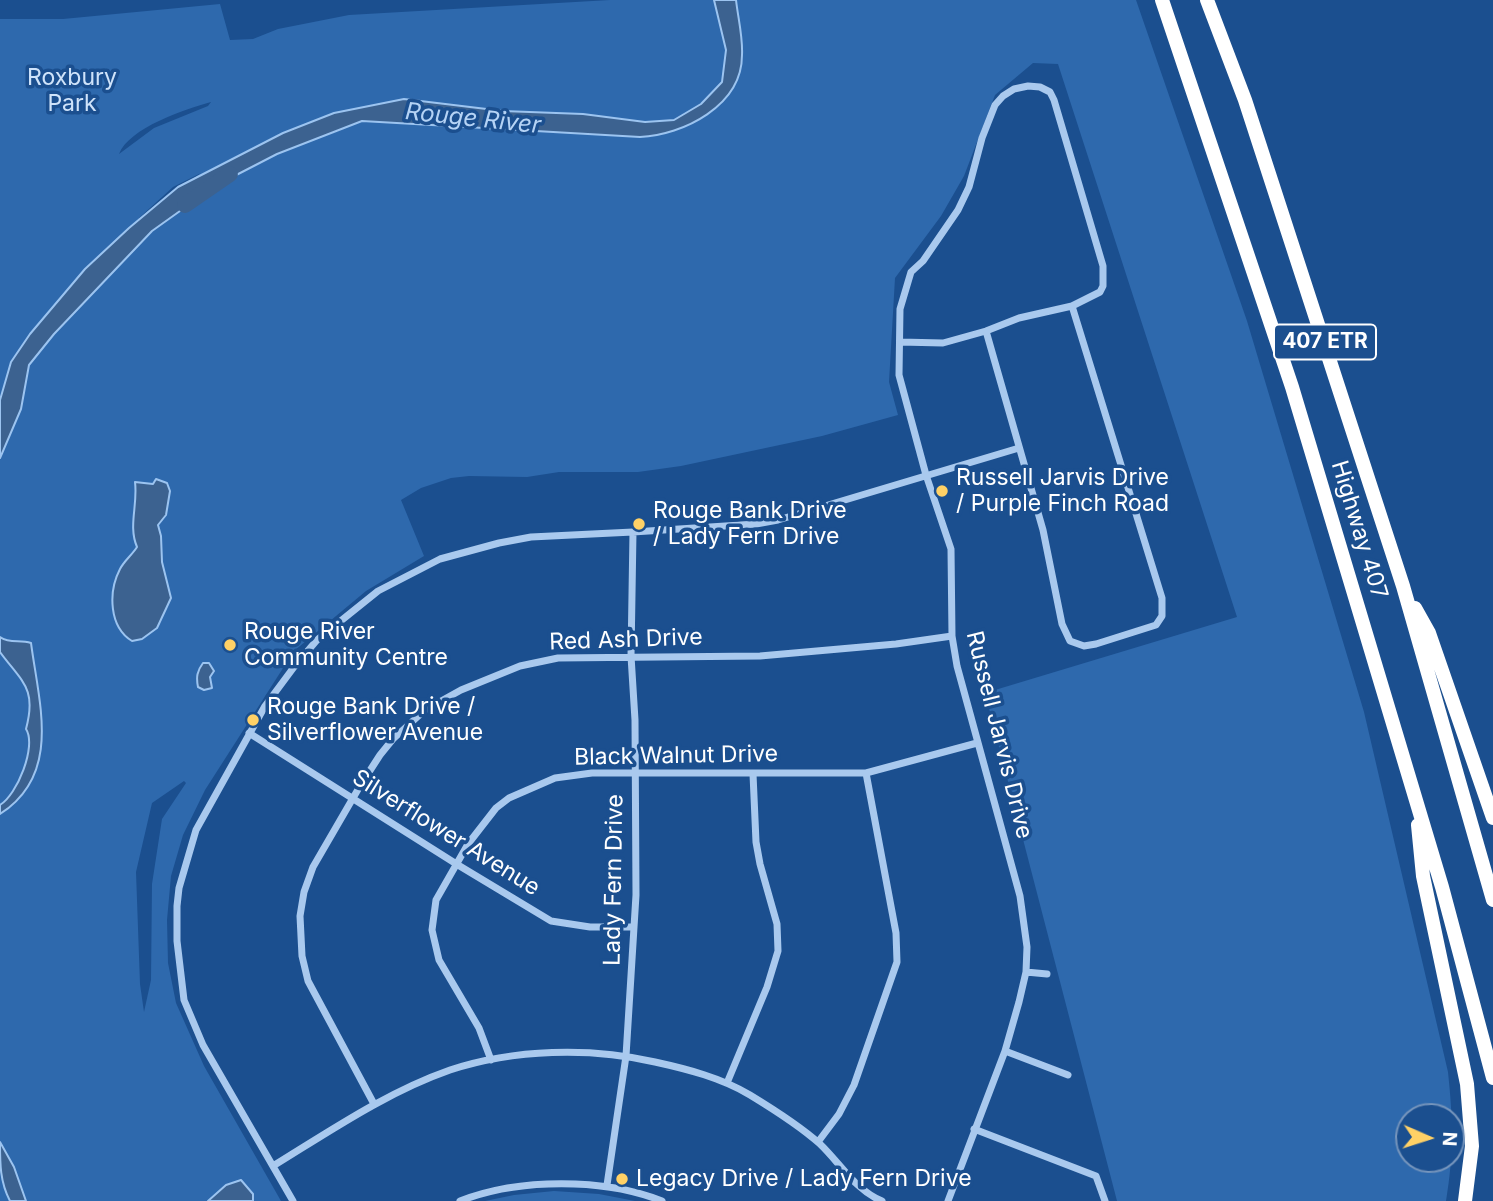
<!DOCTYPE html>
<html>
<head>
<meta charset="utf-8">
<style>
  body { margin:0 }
  #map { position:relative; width:1493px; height:1201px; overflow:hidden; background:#1b4f8f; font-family:Inter,sans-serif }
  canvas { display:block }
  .north { position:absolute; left:1395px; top:1103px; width:70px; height:70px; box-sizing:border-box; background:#1b4f8f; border:2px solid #7695bc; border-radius:50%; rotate:93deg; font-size:19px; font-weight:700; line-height:28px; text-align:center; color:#fff }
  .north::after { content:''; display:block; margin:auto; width:24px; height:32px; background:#ffd166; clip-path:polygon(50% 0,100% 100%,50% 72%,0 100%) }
</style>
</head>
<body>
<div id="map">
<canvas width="1493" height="1201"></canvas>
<div class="north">N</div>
</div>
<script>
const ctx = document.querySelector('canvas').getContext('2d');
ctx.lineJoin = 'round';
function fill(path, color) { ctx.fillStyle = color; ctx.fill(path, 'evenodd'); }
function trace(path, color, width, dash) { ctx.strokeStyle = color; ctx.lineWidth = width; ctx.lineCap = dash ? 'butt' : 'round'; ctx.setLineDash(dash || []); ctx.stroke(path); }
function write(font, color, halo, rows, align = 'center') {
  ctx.font = font + ' Inter,sans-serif'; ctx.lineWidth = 7; ctx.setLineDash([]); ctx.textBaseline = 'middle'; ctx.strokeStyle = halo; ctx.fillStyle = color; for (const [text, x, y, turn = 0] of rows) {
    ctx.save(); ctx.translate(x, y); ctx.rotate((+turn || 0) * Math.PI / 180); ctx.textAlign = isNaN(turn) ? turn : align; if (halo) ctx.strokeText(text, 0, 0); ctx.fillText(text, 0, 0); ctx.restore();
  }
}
const green = new Path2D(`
  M 610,0 L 1136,0 L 1247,321 L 1364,712 L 1448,1072 C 1453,1119 1454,1154 1446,1201 L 1117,1201 L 985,693 L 1237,617 L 1058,64 L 1033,63 L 995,95 L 964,176 L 941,216 L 895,278 L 889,382 L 898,415 L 822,436 L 681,466 L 638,472 L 559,472 L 527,477 L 469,476 L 451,478 L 421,488 L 401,500 L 424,556 L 366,591 L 294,651 L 205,790 L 183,835 L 171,876 L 167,920 L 168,963 L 176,1003 L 204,1066 L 281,1201 L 0,1201 L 0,19 L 63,19 L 220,4 L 230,40 L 253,39 L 278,29 L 349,15 ZM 211,102 L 208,106 L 154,128 L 119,154 C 129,128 185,109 211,102 ZM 201,173 L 140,218 L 139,218 L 173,187 ZM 184,781 L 186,783 L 162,819 L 152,884 L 151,980 L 144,1012 L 140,984 L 136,872 L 152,803 ZM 1409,1117 L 1451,1117 L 1451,1159 L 1409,1159 Z
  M 554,1191 L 599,1194 L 635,1201 L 485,1201 L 514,1195 Z`);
const water = new Path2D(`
  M 714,0 L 736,0 C 738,18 743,37 742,55 C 742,106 683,135 640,137 L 362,121 L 277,154 L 215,186 L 152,231 L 54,334 L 29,365 L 21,409 L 0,458 L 0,400 L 11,362 L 30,334 L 85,269 L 129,228 L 178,187 L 283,133 L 334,113 L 404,99 L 503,111 L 583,114 L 645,122 L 674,120 L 701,104 L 722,82 L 726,50 Z
  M 156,479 L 167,483 L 170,491 L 166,515 L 158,525 L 161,536 L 162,562 L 171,598 L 157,628 L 142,639 L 132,641 C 109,627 108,592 120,569 C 124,561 132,555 137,547 C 128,526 138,505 135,482 L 153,484 Z
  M 0,637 C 10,644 20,639 31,643 C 39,704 62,774 0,814 L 0,805 C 17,795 37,746 26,729 C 37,688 22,682 0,652 Z
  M 203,663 L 209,663 L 214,671 L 210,677 L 212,688 L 204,690 L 198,687 C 196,677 197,671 203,663 Z
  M 0,1142 L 14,1167 L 26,1201 L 10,1201 C 0,1182 0,1164 0,1142 Z
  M 241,1180 L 253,1194 L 253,1201 L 208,1201 L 226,1185 Z`);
const river = new Path2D(`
  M 185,205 L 230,174`);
const street = new Path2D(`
  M 986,331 L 1043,530 L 1062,624 L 1070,641 L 1084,646 L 1096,644 L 1156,625 L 1162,616 L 1162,598 L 1072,306
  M 900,342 L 943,343 L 986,331 L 1019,318 L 1072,306 L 1100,292 L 1103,286 L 1103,266 L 1054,100 L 1050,92 L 1040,87 L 1028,86 L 1014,89 L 1003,96 L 995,105 L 982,138 L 969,187 L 958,210 L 923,261 L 911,272 L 900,309 L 899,375 L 926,475 L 951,549 L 952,636 L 957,666 L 1020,896 L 1027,947 L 1026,972 L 1019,1002 L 1005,1051 L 948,1201
  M 249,733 L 458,865 L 551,921 L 590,927 L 634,927
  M 1026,972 L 1047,974
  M 1005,1051 L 1068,1075
  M 491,1060 L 479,1028 L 439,960 L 432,930 L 436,900 L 468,844 L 496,808 L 509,798 L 555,778 L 592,773 L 866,773 L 977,743
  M 727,1083 L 767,987 L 778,951 L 777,924 L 760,864 L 756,842 L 753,774
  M 374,1104 L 308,981 L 302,956 L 300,916 L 304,892 L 313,867 L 360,786 L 380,755 L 393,739 L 425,710 L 461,690 L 520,666 L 558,658 L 760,656 L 896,644 L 952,636
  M 974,1129 L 1096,1176 L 1105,1201
  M 818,1142 L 839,1114 L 854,1085 L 897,962 L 896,933 L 866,773
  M 273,1166 C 330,1131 387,1092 450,1070 C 514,1049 590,1047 655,1062 C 687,1069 722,1078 750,1095 C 773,1109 800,1126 820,1144 C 840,1163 855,1190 882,1201
  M 607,1185 L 626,1056 L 636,895 L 635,720 L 631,656 L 633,532
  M 293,1201 L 203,1045 L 184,1000 L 177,941 L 177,906 L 179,888 L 196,830 L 265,706 L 294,667 L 317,640 L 378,591 L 440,559 L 499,543 L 531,537 L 633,532 L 756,524 L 778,520 L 1019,448
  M 460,1201 C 519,1178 604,1178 662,1201`);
const highway = new Path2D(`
  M 1162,0 L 1292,387 L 1442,887 L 1493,1078
  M 1207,0 L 1245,100 L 1403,586 L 1493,900
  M 1415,608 L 1429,633 L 1493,818
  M 1418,825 L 1423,876 L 1467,1084 L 1472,1146 L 1465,1201`);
const markers = [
  [942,491,7,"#ffd166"],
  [639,524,7,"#ffd166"],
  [230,645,7,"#ffd166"],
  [253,720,7,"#ffd166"],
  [622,1179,7,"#ffd166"]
];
const shields = [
  [1325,342,102]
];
const shieldNames = [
  ["407 ETR",1325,342]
];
const parkNames = [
  ["Roxbury",72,78],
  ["Park",72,104]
];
const poiNames = [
  ["Russell Jarvis Drive",956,478],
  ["/ Purple Finch Road",956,504],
  ["Rouge Bank Drive",653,511],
  ["/ Lady Fern Drive",653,537],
  ["Rouge River",244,632],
  ["Community Centre",244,658],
  ["Rouge Bank Drive /",267,707],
  ["Silverflower Avenue",267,733],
  ["Legacy Drive / Lady Fern Drive",636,1179]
];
const streetNames = [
  ["Highway 407",1359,530,73],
  ["Red Ash Drive",626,640,-2],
  ["Russell Jarvis Drive",999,735,76],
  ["Black Walnut Drive",676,756,-1],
  ["Silverflower Avenue",446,833,32],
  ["Lady Fern Drive",614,880,-89]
];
const waterNames = [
  ["Rouge River",473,119,6]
];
fill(green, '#2e69ad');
fill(water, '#3c6290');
trace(water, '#9cc4f0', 2);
trace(river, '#3c6290', 16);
trace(street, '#a9c9ee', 7);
trace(highway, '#fff', 14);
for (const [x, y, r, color] of markers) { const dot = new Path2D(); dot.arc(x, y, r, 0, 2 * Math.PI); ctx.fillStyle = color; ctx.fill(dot); trace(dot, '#1b4f8f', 2.5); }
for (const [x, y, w] of shields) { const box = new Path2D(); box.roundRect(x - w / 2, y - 17.5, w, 35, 5); ctx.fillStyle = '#1b4f8f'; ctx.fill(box); trace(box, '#fff', 2); }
write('bold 21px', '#fff', null, shieldNames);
write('23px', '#cfe3fa', '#1b4f8f', parkNames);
write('23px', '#fff', '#1b4f8f', poiNames, 'left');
write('23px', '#fff', '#1b4f8f', streetNames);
write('italic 24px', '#b5d3f5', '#1b4f8f', waterNames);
</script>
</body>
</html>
